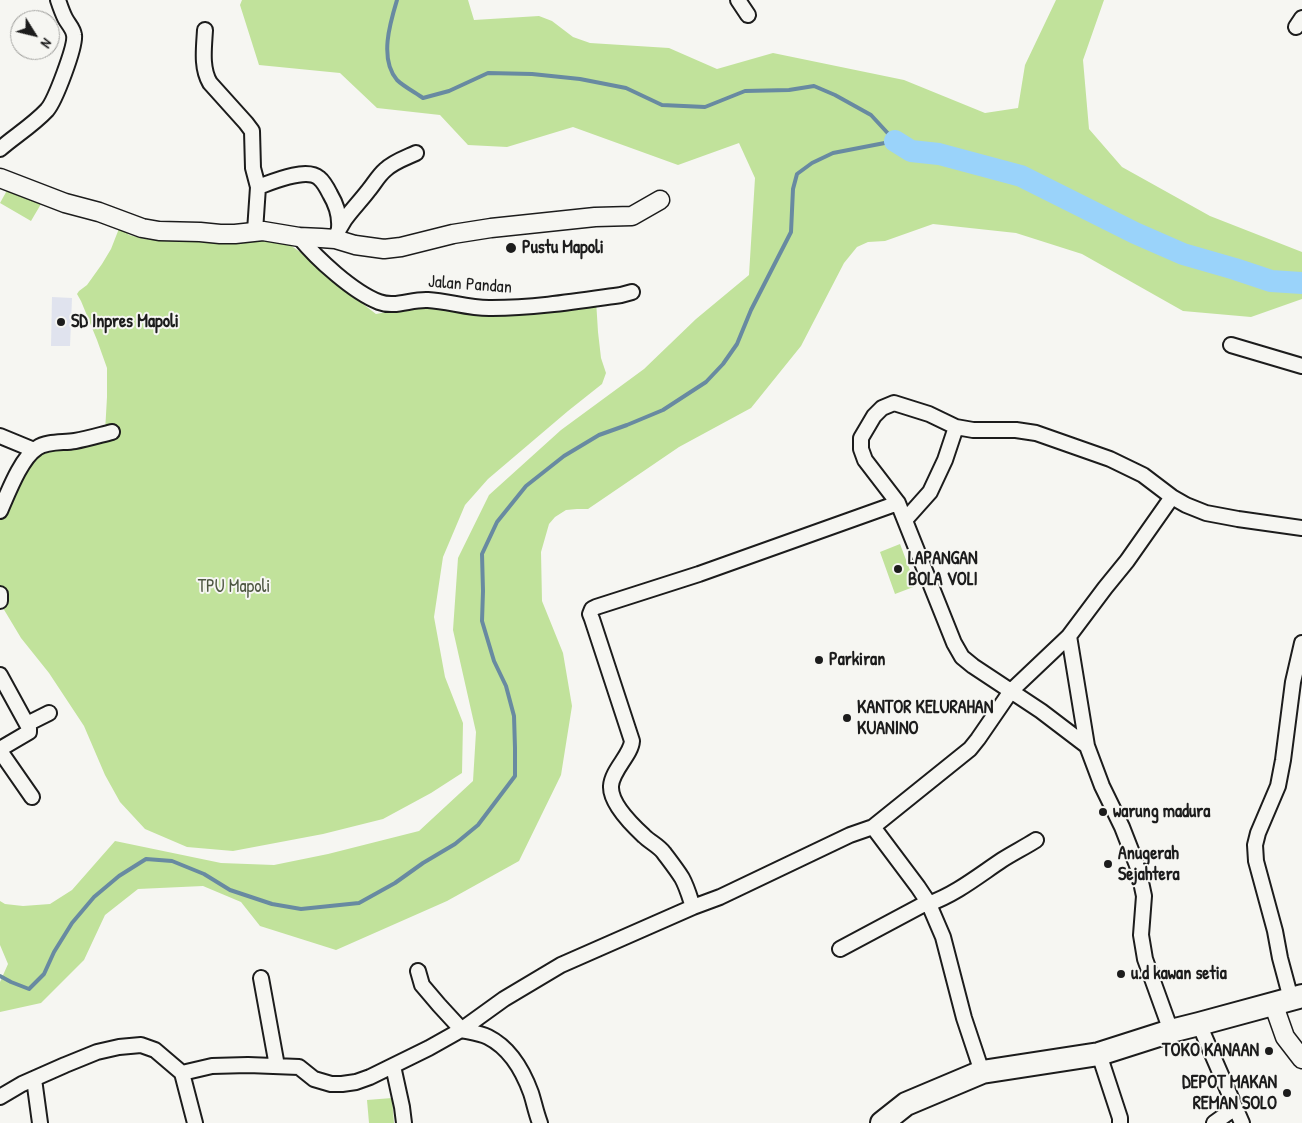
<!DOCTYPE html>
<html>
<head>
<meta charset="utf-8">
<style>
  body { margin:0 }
  #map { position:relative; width:1302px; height:1123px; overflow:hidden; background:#f6f6f2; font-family:"Patrick Hand",sans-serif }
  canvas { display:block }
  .north { position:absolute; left:10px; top:10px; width:50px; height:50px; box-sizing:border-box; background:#f6f6f2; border:1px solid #9f9f9c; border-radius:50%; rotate:126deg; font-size:14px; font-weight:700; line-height:20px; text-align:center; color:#1c1c1c }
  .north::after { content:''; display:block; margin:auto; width:18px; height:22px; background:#1c1c1c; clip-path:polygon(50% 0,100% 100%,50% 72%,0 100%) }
</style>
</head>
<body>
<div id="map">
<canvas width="1302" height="1123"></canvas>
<div class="north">N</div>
</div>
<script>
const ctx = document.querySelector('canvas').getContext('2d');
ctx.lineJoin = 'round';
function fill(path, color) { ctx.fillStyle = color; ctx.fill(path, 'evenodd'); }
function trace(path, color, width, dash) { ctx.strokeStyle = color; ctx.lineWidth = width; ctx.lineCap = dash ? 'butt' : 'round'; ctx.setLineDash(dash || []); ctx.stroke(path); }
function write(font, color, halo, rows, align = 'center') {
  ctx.font = font + ' "Patrick Hand",sans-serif'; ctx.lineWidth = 4; ctx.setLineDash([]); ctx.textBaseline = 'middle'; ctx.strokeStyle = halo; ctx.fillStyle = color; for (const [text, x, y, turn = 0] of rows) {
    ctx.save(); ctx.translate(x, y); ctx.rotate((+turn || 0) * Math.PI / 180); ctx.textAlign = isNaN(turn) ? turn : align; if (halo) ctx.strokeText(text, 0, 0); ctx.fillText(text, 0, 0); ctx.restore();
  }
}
const built = new Path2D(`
  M 52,297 L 72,298 L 70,346 L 51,346 Z`);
const green = new Path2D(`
  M 242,0 L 468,0 L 474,20 L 539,16 L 552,21 L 573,37 L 590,43 L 669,48 L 717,69 L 773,53 L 904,80 L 985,113 L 1018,108 L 1025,65 L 1056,0 L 1104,0 L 1083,60 L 1089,129 L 1122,167 L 1210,216 L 1302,252 L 1302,299 L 1251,317 L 1183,311 L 1082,254 L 1016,233 L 933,224 L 885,241 L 868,242 L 857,247 L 844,263 L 801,346 L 751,408 L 679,447 L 588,509 L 577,509 L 566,510 L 555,517 L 549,524 L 541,552 L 542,601 L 563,653 L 572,706 L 561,775 L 519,861 L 447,901 L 336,950 L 260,926 L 241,902 L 203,886 L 138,889 L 105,915 L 84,960 L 41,1003 L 0,1012 L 0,982 L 8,964 L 0,945 L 0,901 L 5,904 L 23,906 L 50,904 L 72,890 L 115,841 L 221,863 L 274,865 L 328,854 L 419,831 L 473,781 L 476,732 L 453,630 L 458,558 L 489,495 L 561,430 L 644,369 L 696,319 L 749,275 L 755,178 L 739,143 L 678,165 L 573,127 L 507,147 L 468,145 L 440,115 L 377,108 L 340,73 L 259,65 L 240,5 Z
  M 10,185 L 41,204 L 31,221 L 0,203 Z
  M 120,226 L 129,235 L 145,239 L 215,243 L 239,241 L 268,240 L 286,242 L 314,262 L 329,278 L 376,314 L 418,306 L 541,312 L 566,310 L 596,300 L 598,332 L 601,358 L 606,373 L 602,384 L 568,411 L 488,479 L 465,505 L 443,557 L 434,617 L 445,677 L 463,723 L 462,773 L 431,793 L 383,819 L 323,834 L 233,851 L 187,847 L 145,829 L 120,802 L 105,775 L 84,726 L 49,673 L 21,638 L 3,608 L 0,598 L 0,513 L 24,462 L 44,453 L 105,432 L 107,397 L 107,368 L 97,340 L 81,301 L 77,294 L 79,291 L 87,285 L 102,264 L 111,249 Z
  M 900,544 L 916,586 L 895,594 L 880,552 Z
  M 392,1098 L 394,1123 L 369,1123 L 367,1100 Z`);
const stream = new Path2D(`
  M 397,0 C 390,23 379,59 397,80 C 403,86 416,93 423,98 L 449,91 L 488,73 L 532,74 L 580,79 L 626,88 L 662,105 L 705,107 L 745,91 L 789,90 L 814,86 L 835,95 L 871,115 L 895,141
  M 0,976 L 11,982 L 29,989 L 44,974 L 54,952 L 72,923 L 94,897 L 119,876 L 146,859 L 172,861 L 204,874 L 230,890 L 272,904 L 301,909 L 359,903 L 395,883 L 423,863 L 455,844 L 478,825 L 515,776 L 515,748 L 514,716 L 506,686 L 494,661 L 482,621 L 483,591 L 482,554 L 497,522 L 526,486 L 564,456 L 599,435 L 627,425 L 663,410 L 706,382 L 723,364 L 737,344 L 751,310 L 791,232 L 793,189 L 797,174 L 812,163 L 833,153 L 895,141`);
const river = new Path2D(`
  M 895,141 L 911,151 L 939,154 L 1021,176 L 1135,233 L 1183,254 L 1235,269 L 1271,281 L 1302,283`);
const minor = new Path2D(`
  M 738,0 L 748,15
  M 1296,27 L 1302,18
  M 205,30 C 204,48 201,68 210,83 L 246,123 L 252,131 L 253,168 L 258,187 L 255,231
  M 0,149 C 15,136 33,125 47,110 C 55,101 76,46 74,35 C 73,28 68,24 65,18 C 62,12 60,6 58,0
  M 258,187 C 272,182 306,167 319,178 C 324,182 327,188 330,194 C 336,204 340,216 339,228
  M 299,237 C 317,259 353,292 379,302 C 395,308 411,299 428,300 C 449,301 470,309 492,308 C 535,308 578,301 621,295 L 632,292
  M 335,239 C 342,218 355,208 368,191 C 374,184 378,176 385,170 C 393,162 405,158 416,153
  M 1231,345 L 1302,366
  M 0,436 L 34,450
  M 0,511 C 8,493 21,458 37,448 C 47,441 63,443 75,441 C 87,439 100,435 112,432
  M 905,520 L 930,492 L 945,460 L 956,427
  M 0,594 L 0,601
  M 1069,636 L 1087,746 L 1102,786 L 1122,827 L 1138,868 L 1144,896 L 1141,935 L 1145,959 L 1171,1031
  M 0,675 L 29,728 L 29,732 L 0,749
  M 27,724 L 49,713
  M 1087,746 L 1041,711 L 973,666 L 962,657 L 954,643 L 898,503 L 865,460 L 861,449 L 861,438 L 874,416 L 882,408 L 894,403 L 929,414 L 956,427 L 973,430 L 1016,430 L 1036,433 L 1110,459 L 1143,475 L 1172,497 L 1186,505 L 1206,513 L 1238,519 L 1302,528
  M 0,751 L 32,797
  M 873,827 L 918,887 L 928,902 L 943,937 L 964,1018 L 982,1072
  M 928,904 C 956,894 978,876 1002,860 C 1013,853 1025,847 1036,840
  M 693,907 C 690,898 687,887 682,878 C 677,870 670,861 664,853 C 659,846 650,842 644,836 C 632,825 610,803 611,786 C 612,770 631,755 632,741 L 592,619 L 590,614 L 592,609 L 596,607 L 699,574 L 898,503
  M 840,949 L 928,902
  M 418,971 L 422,985 L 439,1005 L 462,1030
  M 261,978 L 277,1066
  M 1291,999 L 1280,958 L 1275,931 L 1256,861 L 1255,845 L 1258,833 L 1278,786 L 1283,760 L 1293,682 L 1302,643
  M 1199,1024 L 1242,1123
  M 461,1030 C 470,1032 480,1033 488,1037 C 510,1048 523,1071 531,1093 C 534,1102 536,1113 540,1123
  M 1099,1054 L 1120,1118 L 1120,1123
  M 393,1066 L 402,1107 L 404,1123
  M 34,1079 L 40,1123
  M 0,1097 L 22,1084 L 65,1065 L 97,1052 L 119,1047 L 141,1045 L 155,1050 L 182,1073
  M 195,1123 L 182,1073 L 212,1066 L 248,1065 L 299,1067 L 314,1079 L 331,1084 L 342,1084 L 356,1082 L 370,1077 L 429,1048 L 461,1030 L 504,999 L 561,965 L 693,907 L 720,897 L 850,835 L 873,827 L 970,749 L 978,739 L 1011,691 L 1069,636 L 1105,588 L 1127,561 L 1172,497
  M 1214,1123 L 1235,1108`);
const tertiary = new Path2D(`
  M 0,178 L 65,203 L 99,212 L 142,228 L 159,231 L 200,232 L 220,234 L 235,234 L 263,231 L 299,237 L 321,238 L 335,239 L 355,245 L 384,249 L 401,247 L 453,234 L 491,228 L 595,217 L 632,216 L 660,200
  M 1273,1003 L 1285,1037 L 1302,1059`);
const primary = new Path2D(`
  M 882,1123 L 906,1104 L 982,1072 L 1099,1054 L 1171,1031 L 1199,1024 L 1302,996`);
const markers = [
  [511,248,6,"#1c1c1c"],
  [61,322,5,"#1c1c1c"],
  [898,569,5,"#1c1c1c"],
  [819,660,5,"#1c1c1c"],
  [847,718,5,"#1c1c1c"],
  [1103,812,5,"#1c1c1c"],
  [1108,864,5,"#1c1c1c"],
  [1121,974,5,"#1c1c1c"],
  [1269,1051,5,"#1c1c1c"],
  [1287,1093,5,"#1c1c1c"]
];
const poiNames = [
  ["Pustu Mapoli",522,248],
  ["SD Inpres Mapoli",71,322],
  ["LAPANGAN",908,559],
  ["BOLA VOLI",908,580],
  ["Parkiran",829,660],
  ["KANTOR KELURAHAN",857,708],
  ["KUANINO",857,729],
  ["warung madura",1113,812],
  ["Anugerah",1118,854],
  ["Sejahtera",1118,875],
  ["u.d kawan setia",1131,974],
  ["TOKO KANAAN",1259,1051,"right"],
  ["DEPOT MAKAN",1277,1083,"right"],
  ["REMAN SOLO",1277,1104,"right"]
];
const streetNames = [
  ["Jalan Pandan",470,285,4]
];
const parkNames = [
  ["TPU Mapoli",234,587]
];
fill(built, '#e0e3ee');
fill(green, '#c1e29b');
trace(stream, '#688aa1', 4);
trace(river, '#9ad3fa', 22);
trace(minor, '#1c1c1c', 18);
trace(tertiary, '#1c1c1c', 21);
trace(primary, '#1c1c1c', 26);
trace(minor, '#f6f6f2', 14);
trace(tertiary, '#f6f6f2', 18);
trace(primary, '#f6f6f2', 22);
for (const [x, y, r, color] of markers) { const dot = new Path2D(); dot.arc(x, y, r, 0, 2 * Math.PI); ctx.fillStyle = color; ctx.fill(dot); trace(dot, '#f6f6f2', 2); }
write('bold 18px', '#1c1c1c', '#f6f6f2', poiNames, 'left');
write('18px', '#1c1c1c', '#f6f6f2', streetNames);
write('18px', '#4e5742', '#f6f6f2', parkNames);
</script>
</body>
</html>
